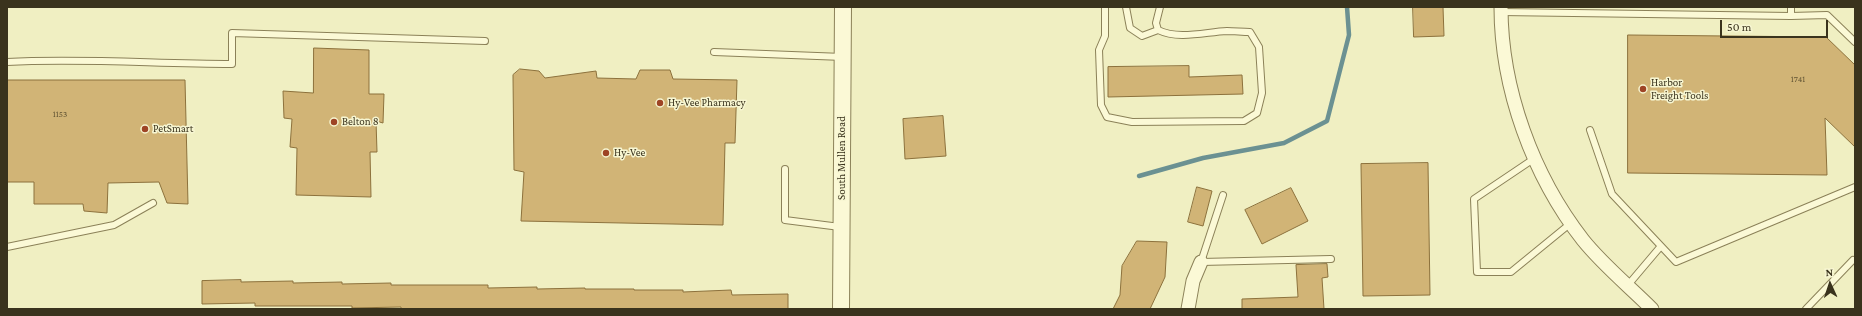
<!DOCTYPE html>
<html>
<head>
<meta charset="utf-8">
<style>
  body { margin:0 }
  #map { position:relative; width:1862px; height:316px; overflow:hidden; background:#f0efc2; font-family:"Crimson Pro",serif }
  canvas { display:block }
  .frame { position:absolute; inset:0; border:8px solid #3a331d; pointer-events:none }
  .north { position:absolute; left:1810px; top:264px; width:40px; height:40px; -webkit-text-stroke:3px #f7f6d2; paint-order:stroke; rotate:357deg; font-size:11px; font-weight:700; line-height:16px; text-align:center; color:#3a331d }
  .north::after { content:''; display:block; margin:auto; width:14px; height:18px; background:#3a331d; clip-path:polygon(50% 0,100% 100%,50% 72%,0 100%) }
  .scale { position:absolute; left:1720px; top:20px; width:108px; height:18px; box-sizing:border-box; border:2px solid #3a331d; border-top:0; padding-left:5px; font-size:12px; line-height:14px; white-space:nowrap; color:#3a331d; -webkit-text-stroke:3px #f7f6d2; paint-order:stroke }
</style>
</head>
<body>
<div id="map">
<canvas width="1862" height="316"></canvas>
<div class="frame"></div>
<div class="north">N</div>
<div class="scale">50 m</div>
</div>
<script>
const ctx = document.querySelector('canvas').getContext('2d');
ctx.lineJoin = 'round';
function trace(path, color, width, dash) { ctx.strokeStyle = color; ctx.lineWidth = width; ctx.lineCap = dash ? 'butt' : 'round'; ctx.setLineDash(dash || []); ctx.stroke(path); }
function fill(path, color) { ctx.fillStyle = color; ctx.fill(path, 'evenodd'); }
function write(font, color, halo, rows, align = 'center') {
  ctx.font = font + ' "Crimson Pro",serif'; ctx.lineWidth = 3; ctx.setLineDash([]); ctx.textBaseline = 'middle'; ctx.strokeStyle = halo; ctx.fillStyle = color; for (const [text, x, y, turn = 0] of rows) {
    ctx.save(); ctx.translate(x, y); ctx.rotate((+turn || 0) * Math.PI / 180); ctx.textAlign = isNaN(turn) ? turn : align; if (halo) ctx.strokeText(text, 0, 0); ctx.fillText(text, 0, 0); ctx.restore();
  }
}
const stream = new Path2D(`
  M 1139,176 L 1203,158 L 1284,143 L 1327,121 L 1349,35 L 1347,7`);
const building = new Path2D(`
  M 1413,7 L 1443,7 L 1444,36 L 1414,37 Z
  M 1628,35 L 1826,37 L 1855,65 L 1855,147 L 1825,118 L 1827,175 L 1628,173 Z
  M 314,48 L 369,50 L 369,94 L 384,94 L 383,123 L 376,121 L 377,152 L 370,152 L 371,197 L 296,195 L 297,148 L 290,147 L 292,119 L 284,118 L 283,91 L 313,93 Z
  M 1189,66 L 1189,77 L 1242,75 L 1243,94 L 1108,97 L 1108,67 Z
  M 520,69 L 539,71 L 545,78 L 596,71 L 597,78 L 636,79 L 640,70 L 670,70 L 673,79 L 737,80 L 735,143 L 725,143 L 723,225 L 521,221 L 524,172 L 514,170 L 513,75 Z
  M 7,80 L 185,80 L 188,204 L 167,203 L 159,182 L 108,183 L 107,213 L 84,211 L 83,204 L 34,204 L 34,182 L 7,182 Z
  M 943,116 L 946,156 L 905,159 L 903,119 Z
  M 1428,163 L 1430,295 L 1363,296 L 1361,164 Z
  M 1197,187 L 1212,191 L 1203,226 L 1188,222 Z
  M 1291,188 L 1308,221 L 1262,244 L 1245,210 Z
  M 1137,241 L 1167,242 L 1165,277 L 1150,309 L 1113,309 L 1120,295 L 1122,266 Z
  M 1327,264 L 1328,277 L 1322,278 L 1324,309 L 1242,309 L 1242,299 L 1298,297 L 1296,265 Z
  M 241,280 L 241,282 L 293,281 L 293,283 L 342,282 L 342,284 L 391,283 L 391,285 L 488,285 L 488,288 L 537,287 L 537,289 L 585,288 L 585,289 L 634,289 L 634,290 L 683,290 L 683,292 L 731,290 L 732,295 L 788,294 L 788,309 L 401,309 L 401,307 L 352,308 L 352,306 L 255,306 L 255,303 L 202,304 L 202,281 Z`);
const service = new Path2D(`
  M 1105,7 L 1105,36 L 1099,50 L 1101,105 L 1107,117 L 1132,122 L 1244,121 L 1257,113 L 1262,93 L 1259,47 L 1250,32 C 1242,32 1235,31 1227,31 C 1205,32 1179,40 1158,30 L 1156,23 L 1160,7
  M 1126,7 L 1130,28 L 1142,36 L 1158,30
  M 1501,12 L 1791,16 L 1791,7
  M 1791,16 L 1827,15 L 1855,42
  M 714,52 L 843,57
  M 7,62 C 82,58 157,64 232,64 L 232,33 L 485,41
  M 1590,130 L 1612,194 L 1676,262 L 1855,187
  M 1535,158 L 1474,199 L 1477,272 L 1511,272 L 1571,223
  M 785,169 L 785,220 L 840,227
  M 1223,195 L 1201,262 L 1331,259
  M 7,247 L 114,225 L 153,203
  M 1628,285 L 1661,246
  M 1806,309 L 1853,260`);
const minor = new Path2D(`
  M 1501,7 C 1501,89 1533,176 1583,240 C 1603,265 1629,286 1652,309
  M 1188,309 L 1193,281 L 1201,262`);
const tertiary = new Path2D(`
  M 841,309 L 843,7`);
const markers = [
  [1643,89,4,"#9e4425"],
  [660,103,4,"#9e4425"],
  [334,122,4,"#9e4425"],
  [145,129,4,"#9e4425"],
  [606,153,4,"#9e4425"]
];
const numberNames = [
  ["1741",1798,79],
  ["1153",60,114]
];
const poiNames = [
  ["Harbor",1651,83],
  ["Freight Tools",1651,96],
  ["Hy-Vee Pharmacy",668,103],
  ["Belton 8",342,122],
  ["PetSmart",153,129],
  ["Hy-Vee",614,153]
];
const streetNames = [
  ["South Mullen Road",842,158,-90]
];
trace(stream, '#6b9192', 4.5);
fill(building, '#d1b476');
trace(building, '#8c713c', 1);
trace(service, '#8b8158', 8);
trace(minor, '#8b8158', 15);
trace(tertiary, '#8b8158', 18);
trace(service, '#fbf9d6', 6);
trace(minor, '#fbf9d6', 13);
trace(tertiary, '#fbf9d6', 16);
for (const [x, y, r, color] of markers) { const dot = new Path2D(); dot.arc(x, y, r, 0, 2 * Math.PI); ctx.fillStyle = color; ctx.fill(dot); trace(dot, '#f7f6d2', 1.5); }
write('9px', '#605333', null, numberNames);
write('11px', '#3a331d', '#f7f6d2', poiNames, 'left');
write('11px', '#3a331d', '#f7f6d2', streetNames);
</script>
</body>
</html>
